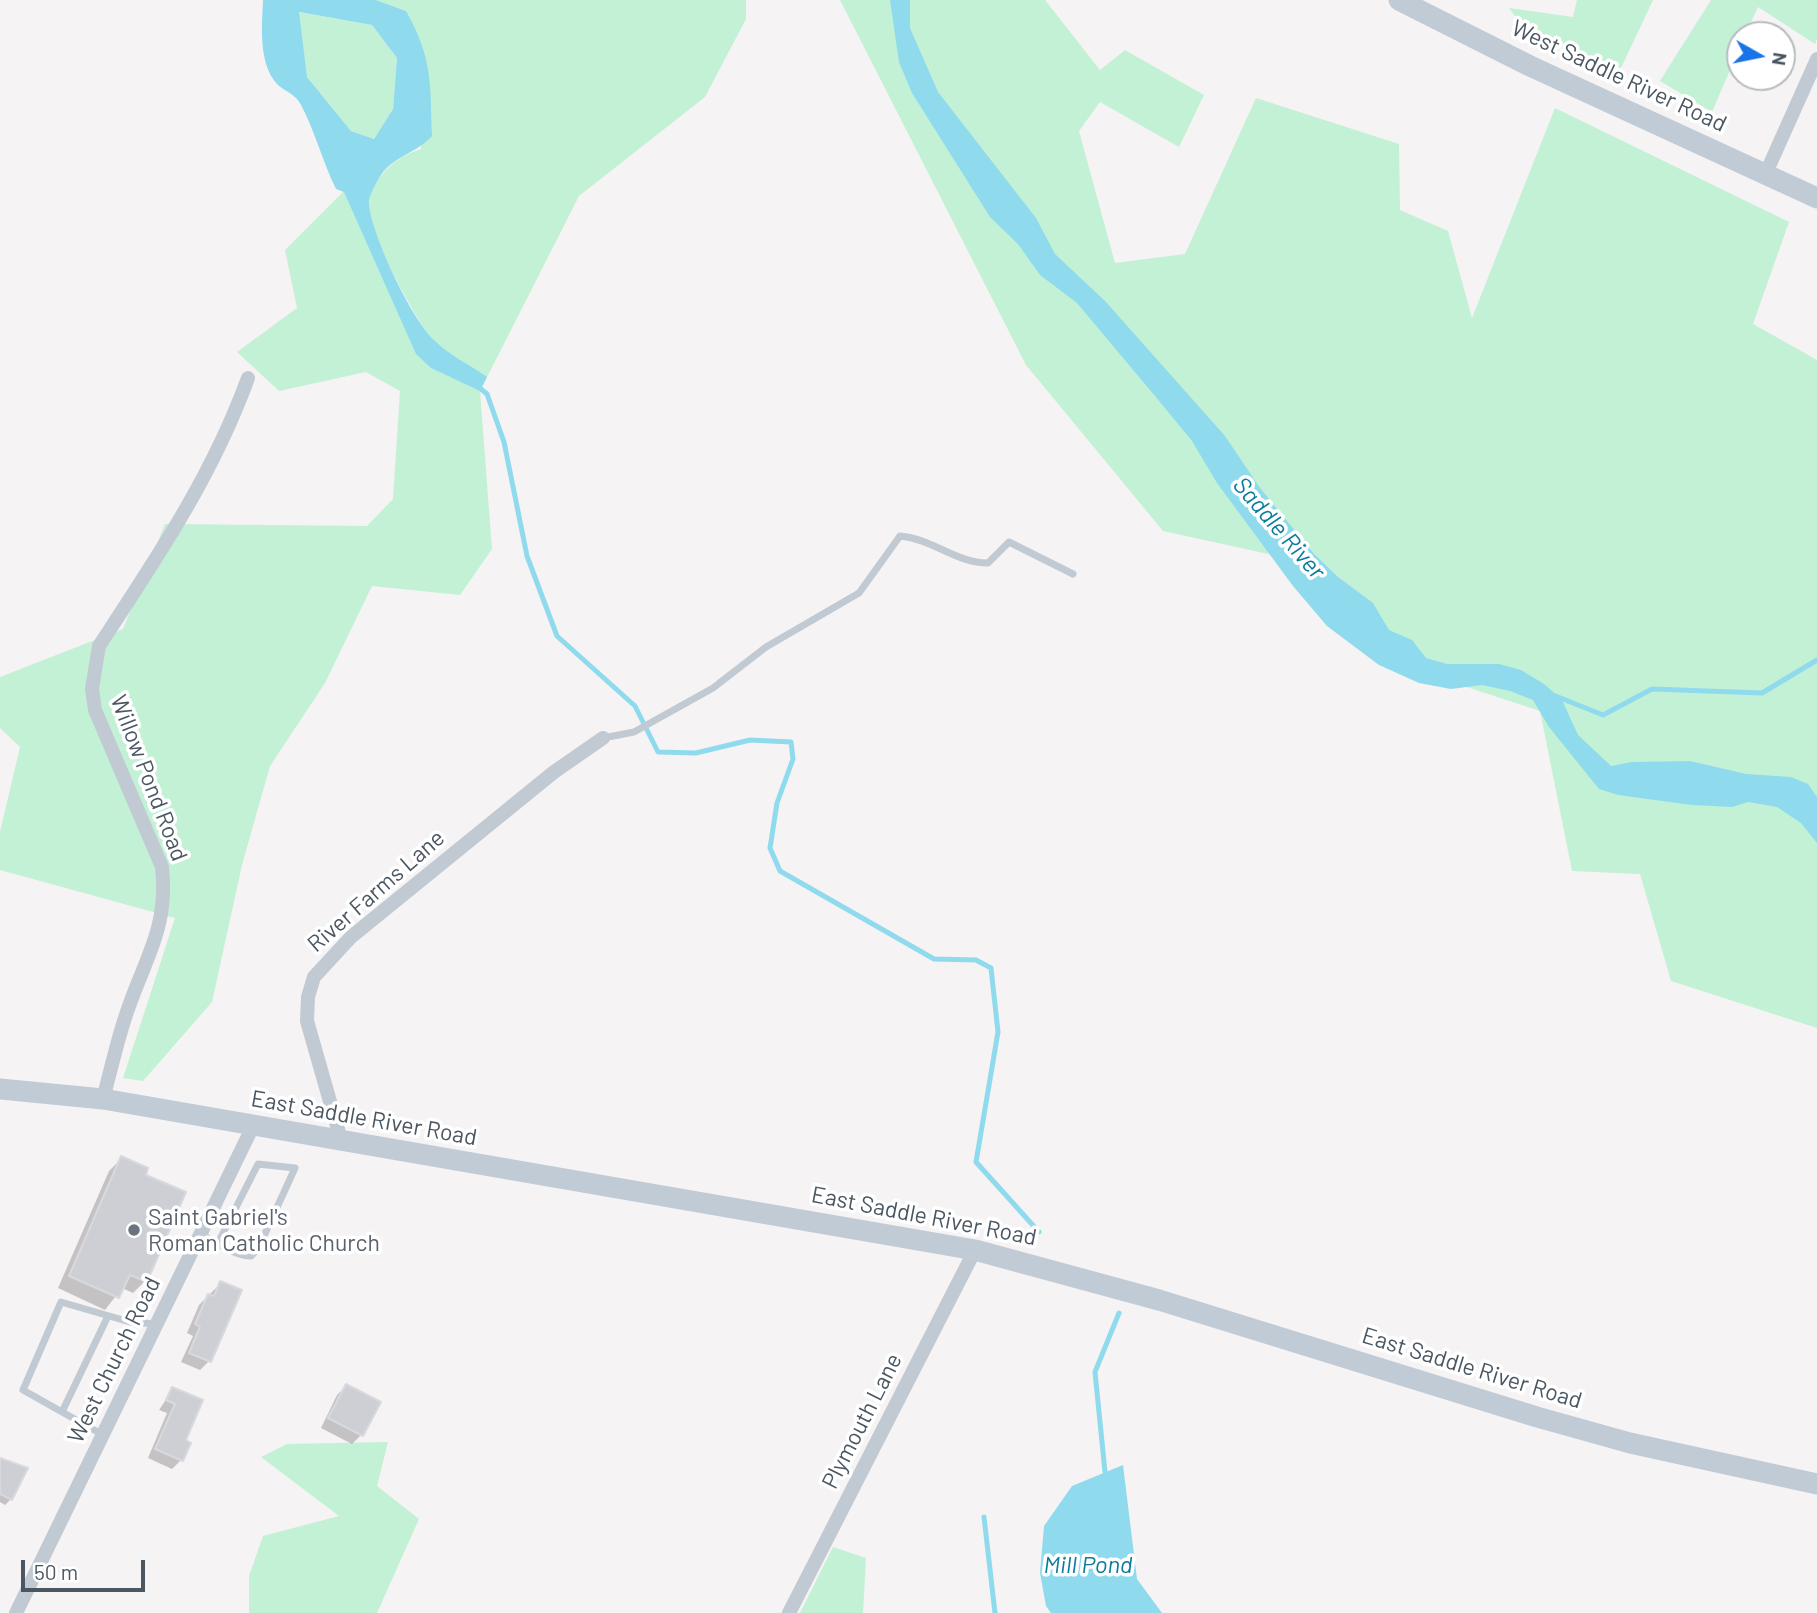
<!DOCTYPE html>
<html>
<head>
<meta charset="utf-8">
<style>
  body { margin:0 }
  #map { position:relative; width:1817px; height:1613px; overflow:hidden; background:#f5f3f3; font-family:Barlow,sans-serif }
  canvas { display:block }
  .north { position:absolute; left:1726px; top:21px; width:70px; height:70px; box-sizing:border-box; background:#fff; border:2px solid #b7bbc0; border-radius:50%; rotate:99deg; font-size:19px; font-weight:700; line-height:28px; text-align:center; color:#4a5661 }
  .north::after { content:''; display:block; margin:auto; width:24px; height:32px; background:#1a73e8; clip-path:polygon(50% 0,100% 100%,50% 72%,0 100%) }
  .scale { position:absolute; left:21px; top:1560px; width:124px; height:32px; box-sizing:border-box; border:4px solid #4a5661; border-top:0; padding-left:9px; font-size:21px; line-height:24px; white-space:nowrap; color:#4a5661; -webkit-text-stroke:5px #fff; paint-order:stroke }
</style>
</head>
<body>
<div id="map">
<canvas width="1817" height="1613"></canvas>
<div class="north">N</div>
<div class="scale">50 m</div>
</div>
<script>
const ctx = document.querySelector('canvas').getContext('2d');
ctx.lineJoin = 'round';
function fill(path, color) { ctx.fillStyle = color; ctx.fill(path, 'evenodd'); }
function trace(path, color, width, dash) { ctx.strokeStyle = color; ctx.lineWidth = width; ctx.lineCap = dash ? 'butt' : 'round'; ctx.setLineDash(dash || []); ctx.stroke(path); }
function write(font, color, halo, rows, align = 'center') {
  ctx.font = font + ' Barlow,sans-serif'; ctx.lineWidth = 7; ctx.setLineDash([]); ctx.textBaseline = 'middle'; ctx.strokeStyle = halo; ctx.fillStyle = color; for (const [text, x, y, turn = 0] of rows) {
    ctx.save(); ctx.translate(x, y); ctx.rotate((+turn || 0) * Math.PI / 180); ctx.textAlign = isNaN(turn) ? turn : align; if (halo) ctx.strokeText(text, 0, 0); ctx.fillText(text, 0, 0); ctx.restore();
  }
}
const green = new Path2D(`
  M 376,0 L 746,0 L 746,19 L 705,97 L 579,196 L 480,391 L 492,549 L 460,595 L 372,586 L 325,683 L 270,766 L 242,865 L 212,1002 L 143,1081 L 123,1078 L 175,918 L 0,870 L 0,832 L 20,747 L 0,728 L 0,677 L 123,629 L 165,524 L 367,526 L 393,499 L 400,391 L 366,372 L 279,391 L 237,352 L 297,308 L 285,250 L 344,191 L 409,335 L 430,338 C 415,315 363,226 369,200 C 375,175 397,156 421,149 L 406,11 Z
  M 840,0 L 1045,0 L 1100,70 L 1125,50 L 1204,95 L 1179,147 L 1100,102 L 1079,131 L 1115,263 L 1185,254 L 1256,98 L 1399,144 L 1400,210 L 1448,231 L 1472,318 L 1555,108 L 1789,222 L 1753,324 L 1817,360 L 1817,1028 L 1671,981 L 1640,874 L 1572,871 L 1540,711 L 1418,671 L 1282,557 L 1163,531 L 1026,365 Z
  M 1577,0 L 1653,0 L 1621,68 L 1531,38 L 1509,8 L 1573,17 Z
  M 1711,0 L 1817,0 L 1817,39 L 1815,44 L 1758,7 L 1745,35 L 1740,35 L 1740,47 L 1712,112 L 1660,81 Z
  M 298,12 L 372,25 L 397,58 L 393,109 L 374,139 L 351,131 L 307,77 Z
  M 388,1442 L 377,1486 L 419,1519 L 377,1613 L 249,1613 L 249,1576 L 263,1536 L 339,1516 L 261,1457 L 287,1444 Z
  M 833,1547 L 866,1558 L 863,1613 L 800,1613 Z`);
const water = new Path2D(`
  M 263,0 L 376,0 L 406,11 C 433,59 430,83 432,136 C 417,153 394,156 381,175 C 377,181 368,197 369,204 C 371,234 412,320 434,340 C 450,356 469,364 487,377 L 480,391 L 431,368 L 416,354 L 344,192 L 336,189 C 323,163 315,131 301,105 C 295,93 285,92 277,84 C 258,63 262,25 263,0 ZM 299,12 L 372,25 L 397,58 L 393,109 L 374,139 L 351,131 L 307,77 Z
  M 890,0 L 910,0 L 910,28 L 938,92 L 1036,218 L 1055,254 L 1105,301 L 1225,436 L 1260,488 L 1314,554 L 1338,577 L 1373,603 L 1389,630 L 1412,640 L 1426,658 L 1447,664 L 1499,664 L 1521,670 L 1544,684 L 1562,700 L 1578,735 L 1611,766 L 1632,762 L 1690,761 L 1746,774 L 1791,777 L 1808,784 L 1817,797 L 1817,843 L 1801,823 L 1777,807 L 1748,802 L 1732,807 L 1692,805 L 1618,795 L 1599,789 L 1549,727 L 1533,700 L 1510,691 L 1482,685 L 1451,689 L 1419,683 L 1379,665 L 1327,626 L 1293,586 L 1217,483 L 1192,441 L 1155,396 L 1077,303 L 1040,275 L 1018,244 L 990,217 L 912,93 L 899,62 Z
  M 1123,1465 L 1137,1579 L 1162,1613 L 1051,1613 L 1046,1606 L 1040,1573 L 1044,1526 L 1072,1486 Z`);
const shadow = new Path2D(`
  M 122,1158 L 144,1176 L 145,1281 L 133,1293 L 122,1288 L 105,1310 L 58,1288 L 109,1171 Z
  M 221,1283 L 240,1291 L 209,1361 L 200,1370 L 181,1362 L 193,1336 L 187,1333 L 199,1305 Z
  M 346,1386 L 361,1435 L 352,1444 L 321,1428 L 337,1395 Z
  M 173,1389 L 183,1441 L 181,1460 L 172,1469 L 148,1458 L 167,1413 L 159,1410 Z
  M 0,1459 L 11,1499 L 5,1505 L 0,1502 Z`);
const stream = new Path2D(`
  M 476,385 L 487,394 L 504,442 L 527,556 L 557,636 L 635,706 L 658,752 L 696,753 L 750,740 L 791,742 L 793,759 L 777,803 L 770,848 L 780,871 L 934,959 L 976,960 L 991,968 L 998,1032 L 976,1162 L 1039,1232
  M 1553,695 L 1603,715 L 1652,689 L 1762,693 L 1817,660
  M 1105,1472 L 1095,1372 L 1119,1313
  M 984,1517 L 995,1613`);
const building = new Path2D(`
  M 121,1156 L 148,1168 L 146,1175 L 186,1192 L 147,1282 L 130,1275 L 119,1298 L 69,1276 Z
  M 220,1281 L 242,1290 L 211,1362 L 189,1353 L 200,1327 L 195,1324 L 208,1294 L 214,1296 Z
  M 346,1384 L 381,1402 L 363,1436 L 328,1418 Z
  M 172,1387 L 203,1400 L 186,1440 L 191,1443 L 183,1461 L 155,1449 L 175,1404 L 166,1400 Z
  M 0,1458 L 28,1468 L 12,1500 L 0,1494 Z`);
const lane = new Path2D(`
  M 603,738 L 634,732 L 713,688 L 766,647 L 859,593 L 900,536 C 933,539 956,563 988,563 L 1009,542 L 1073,574
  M 201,1234 C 215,1242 235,1256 251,1256 L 258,1249 L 295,1168 L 258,1164 L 218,1243
  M 62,1412 L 108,1316
  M 103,1435 L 23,1390 L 61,1302 L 130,1322 L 156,1324`);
const street = new Path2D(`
  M 1766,173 L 1817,59
  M 103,1099 C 110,1073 116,1046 124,1021 C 142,962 169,932 162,867 L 95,710 L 92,689 L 99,646 C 156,559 212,477 248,378
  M 341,1140 L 307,1021 L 308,997 L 314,977 L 351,937 L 554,772 L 603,738
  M 16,1613 L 253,1126
  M 789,1613 L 975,1250`);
const secondary = new Path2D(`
  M 1399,0 L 1530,66 L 1817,198
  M 0,1089 L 103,1099 L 975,1250 L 1159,1300 L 1537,1417 L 1630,1443 L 1817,1484`);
const markers = [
  [134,1230,7,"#6b7280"]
];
const streetNames = [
  ["West Saddle River Road",1619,76,25],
  ["Willow Pond Road",149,778,69],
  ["River Farms Lane",376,891,-41],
  ["East Saddle River Road",364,1118,10],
  ["East Saddle River Road",924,1216,11],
  ["West Church Road",114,1360,-64],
  ["East Saddle River Road",1472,1368,17],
  ["Plymouth Lane",862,1421,-63]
];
const worshipNames = [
  ["Saint Gabriel's",148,1217],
  ["Roman Catholic Church",148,1243]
];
const waterNames = [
  ["Saddle River",1279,528,49],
  ["Mill Pond",1088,1565]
];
fill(green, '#c3f1d5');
fill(water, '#90daee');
fill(shadow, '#0003');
trace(stream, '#90daee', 5);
fill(building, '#cdcfd5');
trace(building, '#d7d9de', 2);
trace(lane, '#c1cad2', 7);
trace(street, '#c1cad2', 14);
trace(secondary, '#c1cbd6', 21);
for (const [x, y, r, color] of markers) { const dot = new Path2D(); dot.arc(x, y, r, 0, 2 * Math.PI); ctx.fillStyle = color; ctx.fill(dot); trace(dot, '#fff', 2.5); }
write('23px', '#4a5661', '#fff', streetNames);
write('23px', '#5b616d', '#fff', worshipNames, 'left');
write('italic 24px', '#0c7c9b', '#fff', waterNames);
</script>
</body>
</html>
